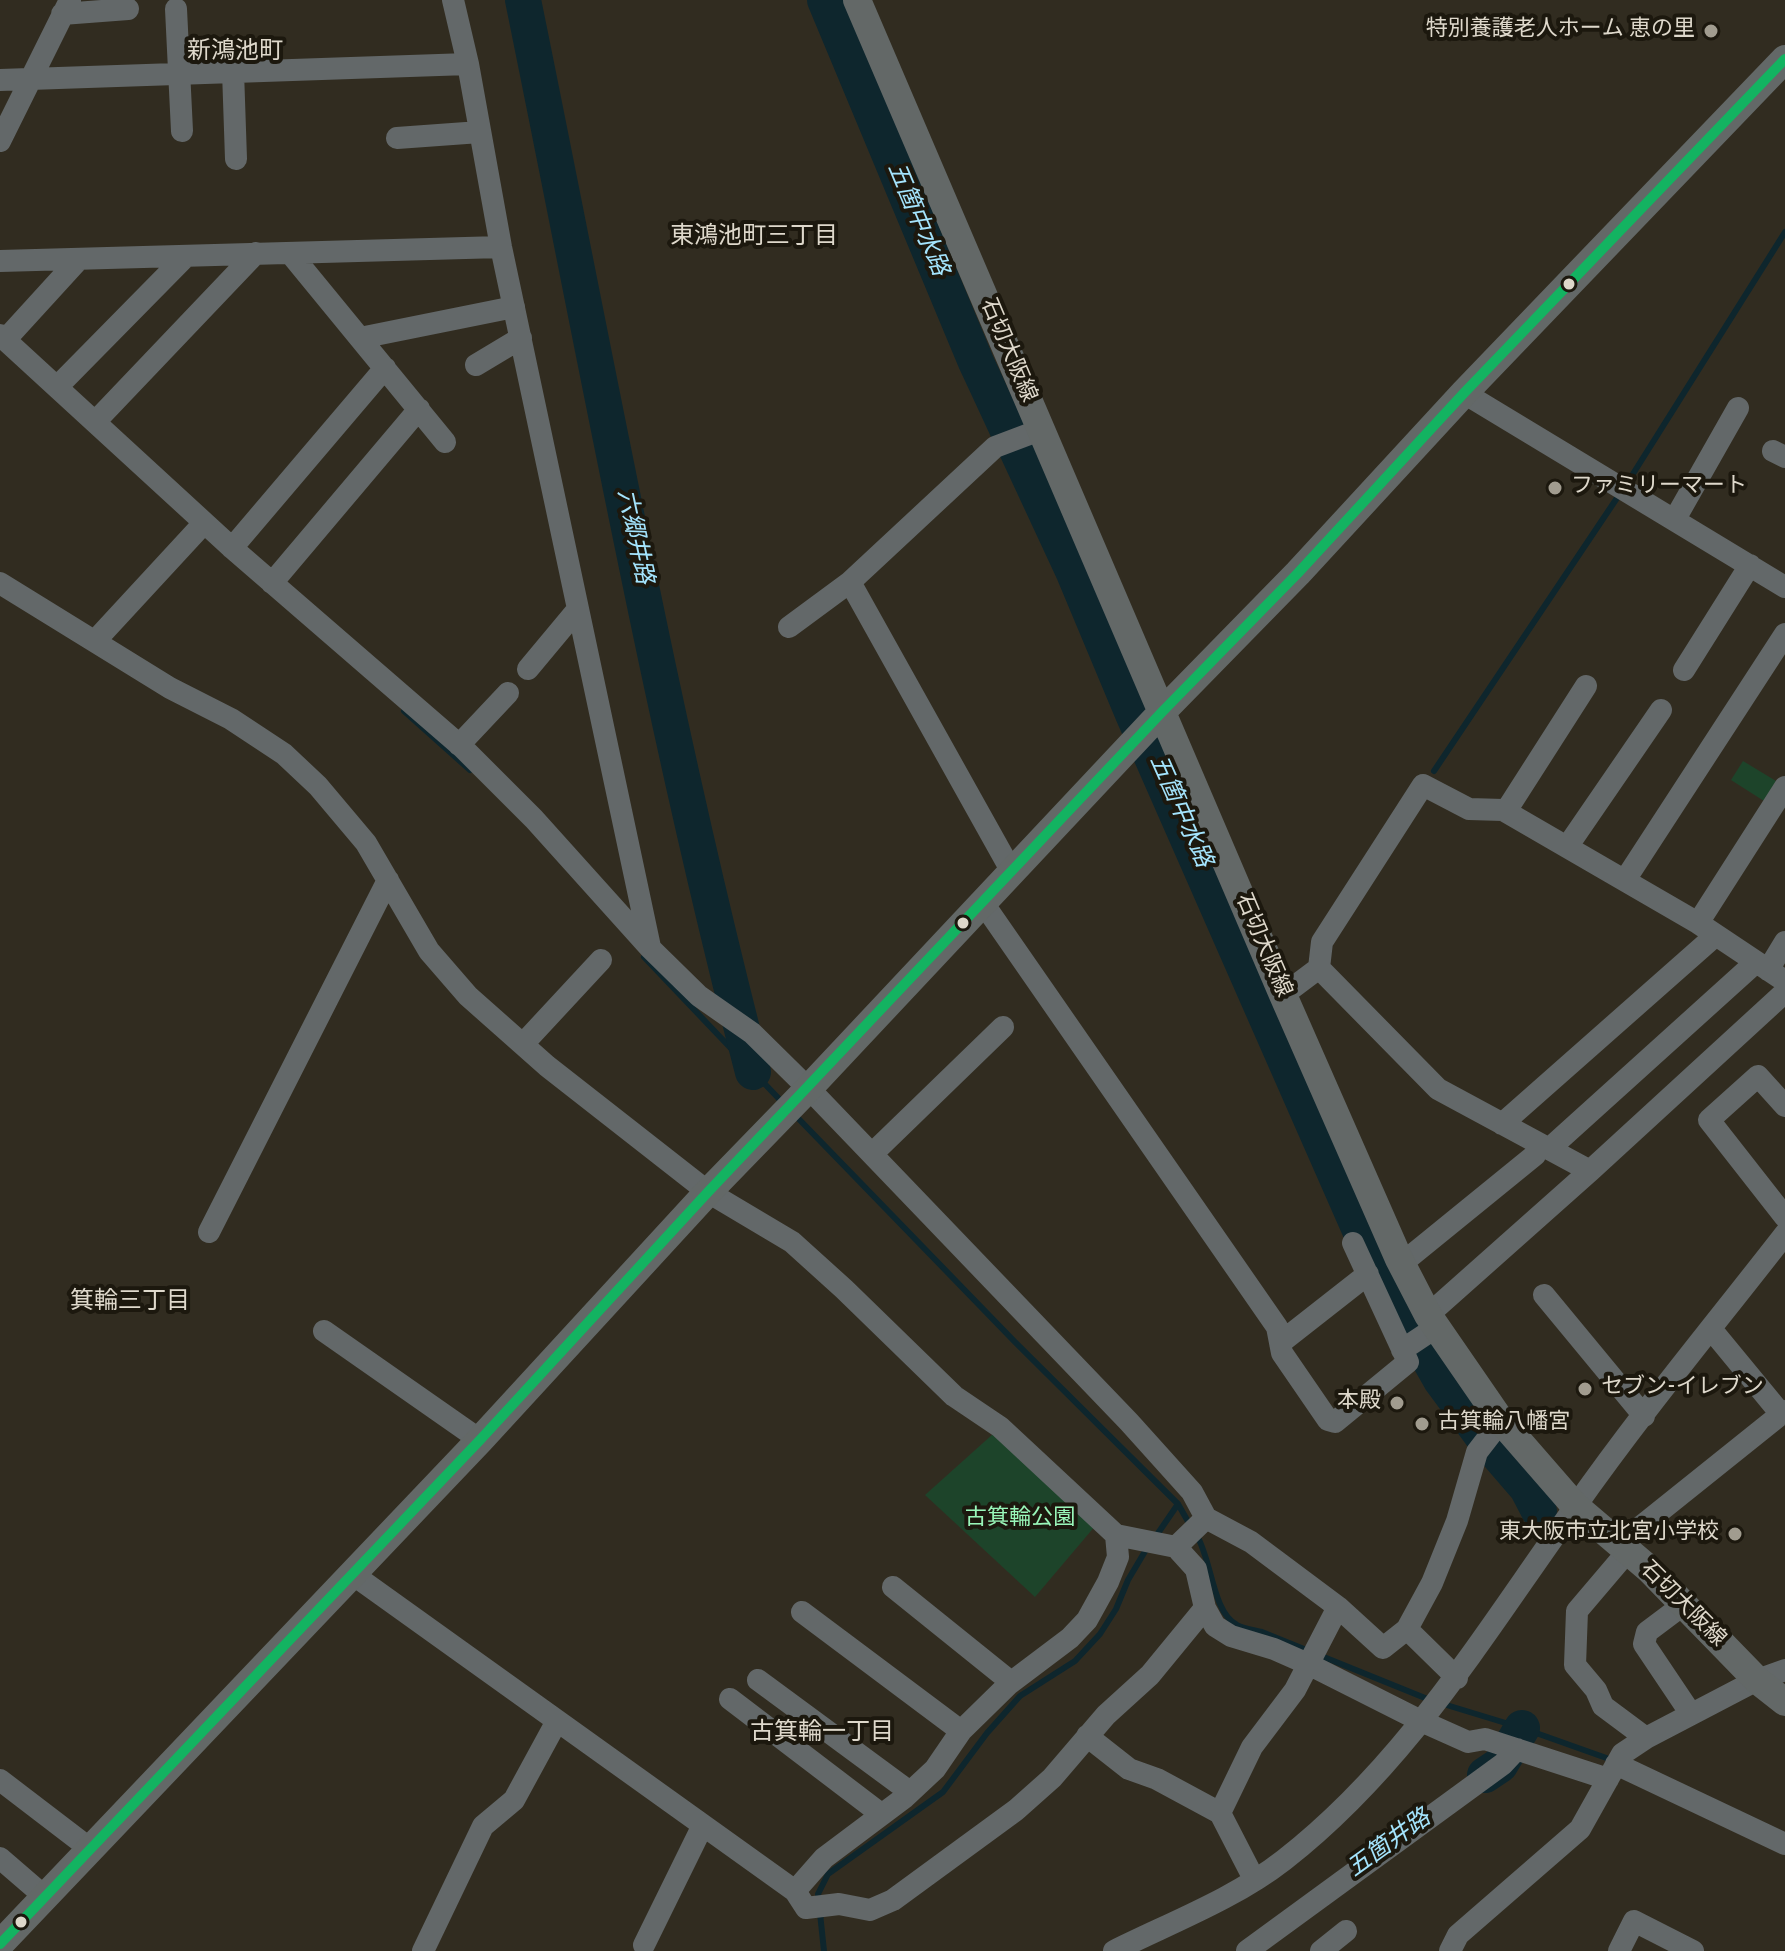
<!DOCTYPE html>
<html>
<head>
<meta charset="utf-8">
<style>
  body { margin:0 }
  canvas { display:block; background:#312c20 }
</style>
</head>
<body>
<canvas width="1785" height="1951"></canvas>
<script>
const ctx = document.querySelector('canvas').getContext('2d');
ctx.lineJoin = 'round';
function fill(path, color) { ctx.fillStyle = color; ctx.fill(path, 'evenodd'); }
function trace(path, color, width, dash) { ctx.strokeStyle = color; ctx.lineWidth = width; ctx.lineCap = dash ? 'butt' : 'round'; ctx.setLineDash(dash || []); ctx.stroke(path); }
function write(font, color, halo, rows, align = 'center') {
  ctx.font = font + ' Overpass,"Noto Sans JP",sans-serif'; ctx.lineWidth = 8; ctx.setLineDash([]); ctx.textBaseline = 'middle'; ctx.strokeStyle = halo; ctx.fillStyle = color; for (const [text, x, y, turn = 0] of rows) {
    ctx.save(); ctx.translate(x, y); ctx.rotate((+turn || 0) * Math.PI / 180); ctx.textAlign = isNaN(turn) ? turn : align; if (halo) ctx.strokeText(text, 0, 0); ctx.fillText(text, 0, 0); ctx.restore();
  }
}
const green = new Path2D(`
  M 1743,761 L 1776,781 L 1764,801 L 1731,780 Z
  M 993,1434 L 1096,1525 L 1035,1597 L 925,1495 Z`);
const stream = new Path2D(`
  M 1626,485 L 1785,232
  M 404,711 L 470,770
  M 1434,771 L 1619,495
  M 644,957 L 782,1102
  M 793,1113 L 1015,1342 L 1178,1504 L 1190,1525
  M 1196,1534 C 1212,1559 1212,1612 1237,1625 C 1244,1629 1254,1630 1262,1632 L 1430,1700
  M 1154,1539 L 1178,1504
  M 1440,1703 L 1522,1728 L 1612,1760
  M 824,1951 L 818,1894 L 828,1874 L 943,1792 L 987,1733 L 1020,1696 L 1075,1661 L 1100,1634 L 1116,1609 L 1128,1580 L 1147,1548`);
const river = new Path2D(`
  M 523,0 C 596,357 661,719 753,1072
  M 825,0 L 976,362 L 1074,573 L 1133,714 L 1374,1262 L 1441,1380 L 1483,1437 L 1527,1488 L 1539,1511
  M 1485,1775 L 1500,1765 L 1522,1728`);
const minor = new Path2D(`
  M 453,0 L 468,64 L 501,247 L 650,947
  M 176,9 L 182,131
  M 62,14 L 128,9
  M 233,71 L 236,159
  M 0,80 L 468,64
  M 397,138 L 480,132
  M 0,141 L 70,0
  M 290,253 L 445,442
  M 0,261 L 501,247
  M 0,335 L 232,548 L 463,748 L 534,819 L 650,948 L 699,996 L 752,1033 L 818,1098 L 1129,1422 L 1192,1492 L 1206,1518 L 1251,1542 L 1338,1607 L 1383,1648 L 1407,1629 L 1432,1583 L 1457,1521 L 1477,1452 L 1501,1421
  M 360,338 L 514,307
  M 5,340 L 79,259
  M 476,365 L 521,338
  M 57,387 L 186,256
  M 1464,393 L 1785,587
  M 95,422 L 256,253
  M 1773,451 L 1785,457
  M 1675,519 L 1738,408
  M 232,548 L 385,368
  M 850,582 L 1012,872
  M 0,583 L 170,688 L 231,719 L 284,754 L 318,786 L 366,843 L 429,951 L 468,996 L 547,1066 L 708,1192 L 792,1242 L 844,1289 L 954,1396 L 1000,1427 L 1116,1535 L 1176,1547 L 1196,1569 L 1205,1608 L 1215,1626 L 1231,1636 L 1274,1649 L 1308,1664 L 1421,1721 L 1468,1742 L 1485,1739 L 1608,1779
  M 272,583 L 419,409
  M 789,627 L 850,582 L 995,447 L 1040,430
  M 95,641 L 204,523
  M 528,669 L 578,609
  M 1684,670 L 1750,565
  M 459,745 L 508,693
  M 1506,811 L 1586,686
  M 1567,847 L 1661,710
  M 1625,880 L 1785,634
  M 983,903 L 1277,1327 L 1282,1353 L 1328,1420 L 1335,1422 L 1408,1362 L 1353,1243
  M 1698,923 L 1785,787
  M 1319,968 L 1322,942 L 1423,785 L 1469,809 L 1503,810 L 1698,923 L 1785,981
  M 1768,970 L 1785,942
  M 1283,995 L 1319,968 L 1438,1089 L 1590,1171
  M 523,1044 L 601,960
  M 1785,1106 L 1758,1076 L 1709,1120 L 1785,1217
  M 1502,1124 L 1716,935
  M 1549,1149 L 1756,962
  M 872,1154 L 1003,1027
  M 209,1232 L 388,880
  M 1401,1264 L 1535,1155
  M 1544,1295 L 1644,1416
  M 1428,1315 L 1590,1171 L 1785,992
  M 1711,1329 L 1781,1414
  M 324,1331 L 480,1440
  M 1280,1343 L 1368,1274
  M 1402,1350 L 1435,1328
  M 1619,1544 L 1785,1411
  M 1176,1547 L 1206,1518
  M 1628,1551 L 1577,1611 L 1575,1665 L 1596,1690 L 1603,1706 L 1646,1738
  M 351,1573 L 795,1891 L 824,1858 L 904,1798 L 935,1769 L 961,1731 L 1009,1684 L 1070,1638 L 1087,1620 L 1108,1582 L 1118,1557 L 1116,1535
  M 893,1587 L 1011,1682
  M 1683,1605 L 1647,1632 L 1644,1644 L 1691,1714
  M 802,1612 L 961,1731
  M 1407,1629 L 1457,1678
  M 758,1680 L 910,1792
  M 730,1699 L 881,1814
  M 1087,1736 L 1129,1769 L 1157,1779 L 1220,1813 L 1254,1879
  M 1616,1764 L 1785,1844
  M 0,1780 L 89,1848
  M 1220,1813 L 1252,1747 L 1295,1690 L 1338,1607
  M 0,1858 L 44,1896
  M 795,1891 L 806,1908 L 839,1904 L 870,1910 L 893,1900 L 1016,1810 L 1052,1778 L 1106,1715 L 1150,1675 L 1205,1608
  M 644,1945 L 703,1825
  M 423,1951 L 483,1826 L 514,1800 L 557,1721
  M 1114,1951 C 1170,1923 1234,1899 1284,1860 C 1407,1764 1485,1632 1575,1507 C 1641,1413 1715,1324 1785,1234
  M 1247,1951 L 1503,1764 L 1517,1749
  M 1321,1951 L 1346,1931
  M 1450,1951 L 1458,1935 L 1580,1829 L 1622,1754 L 1646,1738 L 1757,1680 L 1785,1670
  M 1619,1951 L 1634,1921 L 1693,1951`);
const major = new Path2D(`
  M 857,0 L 1283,995 L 1399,1259 L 1428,1315 L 1501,1421 L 1575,1506 L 1649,1569 L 1757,1680 L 1785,1702
  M 0,1944 L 480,1440 L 708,1192 L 808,1089 L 1162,712 L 1298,573 L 1464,393 L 1785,59`);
const bus1 = new Path2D(`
  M 0,1944 L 480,1440 L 708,1192 L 1162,712 L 1298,573 L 1464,393 L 1785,59`);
const markers = [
  [1711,31,8,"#a19c8f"],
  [1569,284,7,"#ded8cb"],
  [1555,488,8,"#a19c8f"],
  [963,923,7,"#ded8cb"],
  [1585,1389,8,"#a19c8f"],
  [1397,1403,8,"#a19c8f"],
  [1422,1424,8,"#a19c8f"],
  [1735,1534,8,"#a19c8f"],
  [21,1922,7,"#ded8cb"]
];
const poiNames = [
  ["特別養護老人ホーム 恵の里",1695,31],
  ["ファミリーマート",1571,488,"left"],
  ["セブン-イレブン",1601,1389,"left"],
  ["本殿",1381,1403],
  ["古箕輪八幡宮",1438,1424,"left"],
  ["東大阪市立北宮小学校",1719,1534]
];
const streetNames = [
  ["石切大阪線",1007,351,67],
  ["石切大阪線",1262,946,67],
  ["石切大阪線",1682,1605,45]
];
const parkNames = [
  ["古箕輪公園",1020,1520]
];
const neighbourhoodNames = [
  ["新鴻池町",235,53],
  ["東鴻池町三丁目",754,238],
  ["箕輪三丁目",130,1303],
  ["古箕輪一丁目",822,1734]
];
const waterNames = [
  ["五箇中水路",916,220,67],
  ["六郷井路",633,537,78],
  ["五箇中水路",1179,812,66],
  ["五箇井路",1390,1845,-36]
];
fill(green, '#1d442a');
trace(stream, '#0e262d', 6);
trace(river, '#0e262d', 36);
trace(minor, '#636869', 22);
trace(major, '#636867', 28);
trace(bus1, '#13b361', 10);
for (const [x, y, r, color] of markers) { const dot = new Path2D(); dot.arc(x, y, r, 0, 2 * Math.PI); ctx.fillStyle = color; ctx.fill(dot); trace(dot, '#1c180e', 3); }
write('22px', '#ded8cb', '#1c180e', poiNames, 'right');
write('22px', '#ded8cb', '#1c180e', streetNames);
write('22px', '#99f6b9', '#1c180e', parkNames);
write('24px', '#ded8cb', '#1c180e', neighbourhoodNames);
write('italic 24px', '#a4e4fd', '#1c180e', waterNames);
</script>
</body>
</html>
